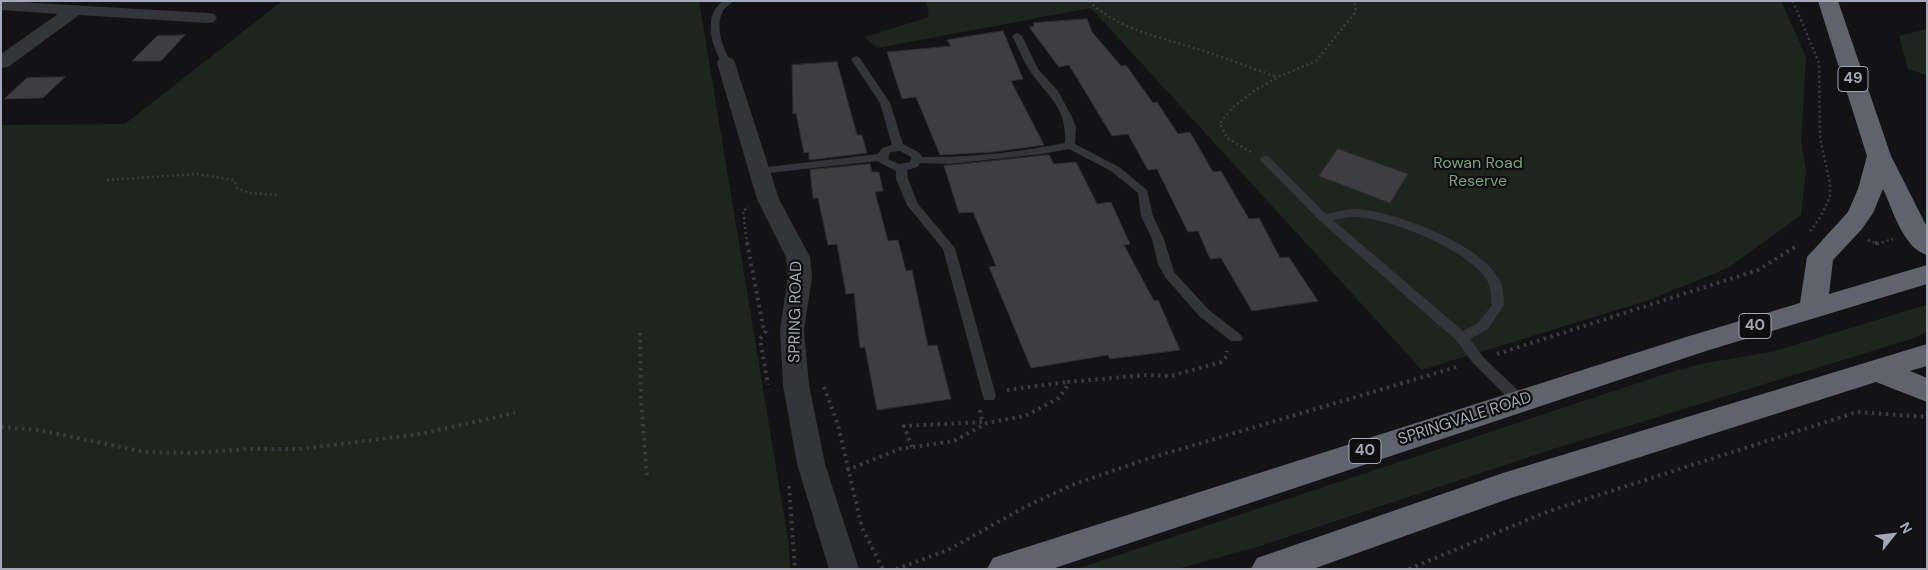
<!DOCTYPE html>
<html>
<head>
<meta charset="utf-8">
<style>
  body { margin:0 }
  #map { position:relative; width:1928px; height:570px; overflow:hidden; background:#131315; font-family:"DM Sans",sans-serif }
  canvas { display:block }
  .frame { position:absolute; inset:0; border:2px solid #a5a9b5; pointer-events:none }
  .north { position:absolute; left:1868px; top:510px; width:50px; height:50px; -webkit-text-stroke:4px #0e0e10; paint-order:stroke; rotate:61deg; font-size:14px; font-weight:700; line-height:20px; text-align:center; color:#a5a9b5 }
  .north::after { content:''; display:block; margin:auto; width:18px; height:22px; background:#a5a9b5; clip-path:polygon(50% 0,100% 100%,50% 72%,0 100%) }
</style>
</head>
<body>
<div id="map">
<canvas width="1928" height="570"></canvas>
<div class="frame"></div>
<div class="north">N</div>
</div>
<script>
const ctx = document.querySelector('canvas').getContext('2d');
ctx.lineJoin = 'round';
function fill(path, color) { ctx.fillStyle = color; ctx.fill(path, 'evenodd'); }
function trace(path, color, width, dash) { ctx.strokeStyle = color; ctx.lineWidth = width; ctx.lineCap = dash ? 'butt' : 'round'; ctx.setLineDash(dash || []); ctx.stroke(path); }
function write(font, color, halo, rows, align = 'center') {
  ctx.font = font + ' "DM Sans",sans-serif'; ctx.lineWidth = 4.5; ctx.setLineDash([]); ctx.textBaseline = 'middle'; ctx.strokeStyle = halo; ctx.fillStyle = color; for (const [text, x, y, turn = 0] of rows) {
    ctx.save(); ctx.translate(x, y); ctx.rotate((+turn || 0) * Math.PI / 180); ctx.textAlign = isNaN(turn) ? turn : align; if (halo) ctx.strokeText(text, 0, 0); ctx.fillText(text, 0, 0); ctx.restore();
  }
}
const green = new Path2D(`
  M 282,1 L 699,1 L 789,546 L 790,569 L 1,569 L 1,125 L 125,124 Z
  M 926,1 L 1781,1 L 1806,57 L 1801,142 L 1806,170 L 1801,215 L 1728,268 L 1649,300 L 1422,370 L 1091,8 L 877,48 L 865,37 L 929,17 Z
  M 1927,29 L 1927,75 L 1908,69 L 1899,36 Z
  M 1926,305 L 1927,332 L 1911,339 L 1550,450 L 1257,547 L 1177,569 L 1076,569 L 1665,374 L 1701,364 L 1775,351 Z`);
const building = new Path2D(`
  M 1087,19 L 1092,32 L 1121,66 L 1126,65 L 1153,103 L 1157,102 L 1178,134 L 1190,132 L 1213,172 L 1221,171 L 1249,219 L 1259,218 L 1280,258 L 1289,257 L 1318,301 L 1252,311 L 1221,258 L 1210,259 L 1198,231 L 1188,232 L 1157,169 L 1148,170 L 1128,134 L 1112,136 L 1069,65 L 1059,67 L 1029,27 L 1034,26 L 1033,23 Z
  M 1003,31 L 1023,79 L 1011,81 L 1044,145 L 993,152 L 940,155 L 916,97 L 902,99 L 887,52 L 951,46 L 947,40 Z
  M 185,35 L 161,61 L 132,61 L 157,36 Z
  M 837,62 L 857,135 L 862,135 L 867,153 L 809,160 L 809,152 L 804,153 L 796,113 L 793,114 L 792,65 Z
  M 65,77 L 43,98 L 4,99 L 27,78 Z
  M 1338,149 L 1408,174 L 1390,203 L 1319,176 Z
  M 1049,155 L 1054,164 L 1076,162 L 1097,204 L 1111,202 L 1130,244 L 1124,245 L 1154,301 L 1158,300 L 1180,350 L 1110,359 L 1108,355 L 1031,368 L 989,267 L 996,266 L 973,212 L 959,213 L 944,166 Z
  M 870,164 L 872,172 L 879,172 L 883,191 L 875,192 L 888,241 L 898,240 L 906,271 L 912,270 L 928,346 L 937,345 L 951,399 L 877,410 L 865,347 L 860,348 L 854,293 L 846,294 L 837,244 L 828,245 L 818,198 L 813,198 L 810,170 Z`);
const pathFar1 = new Path2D(`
  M 1089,1 C 1120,31 1161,37 1201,50 C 1226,58 1251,68 1277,77
  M 1793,1 L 1819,63 L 1820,138 L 1830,184 L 1830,197 L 1821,216 L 1809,233
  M 1251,152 L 1227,138 L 1220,123 L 1233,107 L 1254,91 L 1278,77 L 1316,61 L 1354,14 L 1356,8 L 1354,1
  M 107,180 L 197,174 L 234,180 L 237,188 L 249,193 L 280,195
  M 1868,240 L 1877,244 L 1893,239
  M 747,244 L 743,211 L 749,207`);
const path = new Path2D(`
  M 747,243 L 763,326 L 767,332
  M 1875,243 L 1880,243
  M 766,331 L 760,339 L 768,385
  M 640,333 L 641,401 L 647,476
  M 1497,354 L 1758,270 L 1798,245
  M 824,387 L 838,425 L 862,528 L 883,569
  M 1007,390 L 1067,382
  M 980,410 L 982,422
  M 1,427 L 38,430 L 145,452 L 195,453 L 247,449 L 301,449 L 420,434 L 515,413
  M 912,447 L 904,426 L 984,422
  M 847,470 L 900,449 L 954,441 L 987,423 L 1025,416 L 1059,398 L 1066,388 L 1067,382 L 1146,375 L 1171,376 L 1221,362 L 1227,356 L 1227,351
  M 789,486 L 795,569
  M 896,569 L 948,550 L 1023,508 L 1072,485 L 1144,460 L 1460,366
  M 1409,569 L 1549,511 L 1857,412 L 1927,417`);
const lane = new Path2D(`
  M 723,1 L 733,1 C 730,5 724,8 722,13 C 715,29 724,49 731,63 L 726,66 L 723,65 C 712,47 702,16 723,1 Z
  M 1017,33 L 1022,36 L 1038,69 L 1058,91 L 1072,117 L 1076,127 L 1075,144 L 1119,167 L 1147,190 L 1153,216 L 1164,239 L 1174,272 L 1209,310 L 1241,335 L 1243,338 L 1241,341 L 1231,341 L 1199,316 L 1165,277 L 1158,264 L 1152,239 L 1141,216 L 1138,193 L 1111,171 L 1069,149 L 1041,154 L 949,164 L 920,163 L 918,167 L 907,170 L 908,179 L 918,204 L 955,248 L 996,396 L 994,400 L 984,400 L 943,249 L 907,205 L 896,179 L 896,171 L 877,161 L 759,174 L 753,171 L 759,168 L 878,154 L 882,148 L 892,145 L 880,103 L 851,59 L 856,56 L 859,57 L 890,103 L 903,144 L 920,153 L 922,157 C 969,158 1018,152 1065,143 C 1067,107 1048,97 1030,71 C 1023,61 1018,47 1012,36 ZM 900,151 L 911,157 L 910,162 L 899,164 L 888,159 L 890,152 Z
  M 1265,156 L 1269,157 L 1326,214 C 1336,212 1347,209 1357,209 C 1396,212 1479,243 1499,279 C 1504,287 1503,296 1504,305 L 1488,329 L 1470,339 L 1483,357 L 1525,397 L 1527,401 L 1525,405 L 1515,405 L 1473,363 L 1457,341 L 1320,221 L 1261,161 L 1260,159 L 1261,157 ZM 1349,217 C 1384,215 1472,250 1488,282 C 1491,288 1491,298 1492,305 L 1478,323 L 1463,331 L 1333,220 Z`);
const street = new Path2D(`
  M 1,1 L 208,13 L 214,14 L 217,18 L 214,22 L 208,23 L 79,15 L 8,67 L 1,68 L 1,54 L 58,14 L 1,10 Z
  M 726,57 L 733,59 L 735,63 L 779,199 L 810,257 L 812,277 L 804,330 L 809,385 L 825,464 L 859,569 L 829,569 L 797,464 L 783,385 L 780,330 L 788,277 L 786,257 L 757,199 L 717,63 L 719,59 Z`);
const highway = new Path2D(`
  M 1818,1 L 1838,1 L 1891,156 L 1927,227 L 1927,255 C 1903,248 1893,210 1883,189 L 1873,213 L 1862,229 L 1833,260 L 1829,294 L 1927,265 L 1927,284 L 1706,351 L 1052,569 L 987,569 L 993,558 L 1005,554 L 1686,337 L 1800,303 L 1807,257 L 1848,212 L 1858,189 L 1867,156 Z
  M 1927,344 L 1927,366 L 1910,371 L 1927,378 L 1927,402 L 1876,382 L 1508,499 L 1313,569 L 1251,569 L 1257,558 L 1503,473 Z`);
const shields = [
  [1853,79,30],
  [1755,326,32],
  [1365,451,32]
];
const shieldNames = [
  ["49",1853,79],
  ["40",1755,326],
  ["40",1365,451]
];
const parkNames = [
  ["Rowan Road",1478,164],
  ["Reserve",1478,182]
];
const streetNames = [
  ["SPRING ROAD",796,312,-89],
  ["SPRINGVALE ROAD",1465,419,-18]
];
fill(green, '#1e251f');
fill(building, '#3e3e42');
trace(building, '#2e2d31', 1);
trace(pathFar1, '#3a3c41', 2.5, [2, 3]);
trace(path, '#3a3c41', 4, [2.5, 4.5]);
fill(lane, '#34353a');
fill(street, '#34353a');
fill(highway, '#60636b');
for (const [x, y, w] of shields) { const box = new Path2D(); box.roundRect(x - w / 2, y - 12.5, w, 25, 4); ctx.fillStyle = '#0e0e10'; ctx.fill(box); trace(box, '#a5a9b5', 1); }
write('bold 15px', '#a5a9b5', null, shieldNames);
write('16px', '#7ca080', '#0e0e10', parkNames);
write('16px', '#a5a9b5', '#0e0e10', streetNames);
</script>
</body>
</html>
